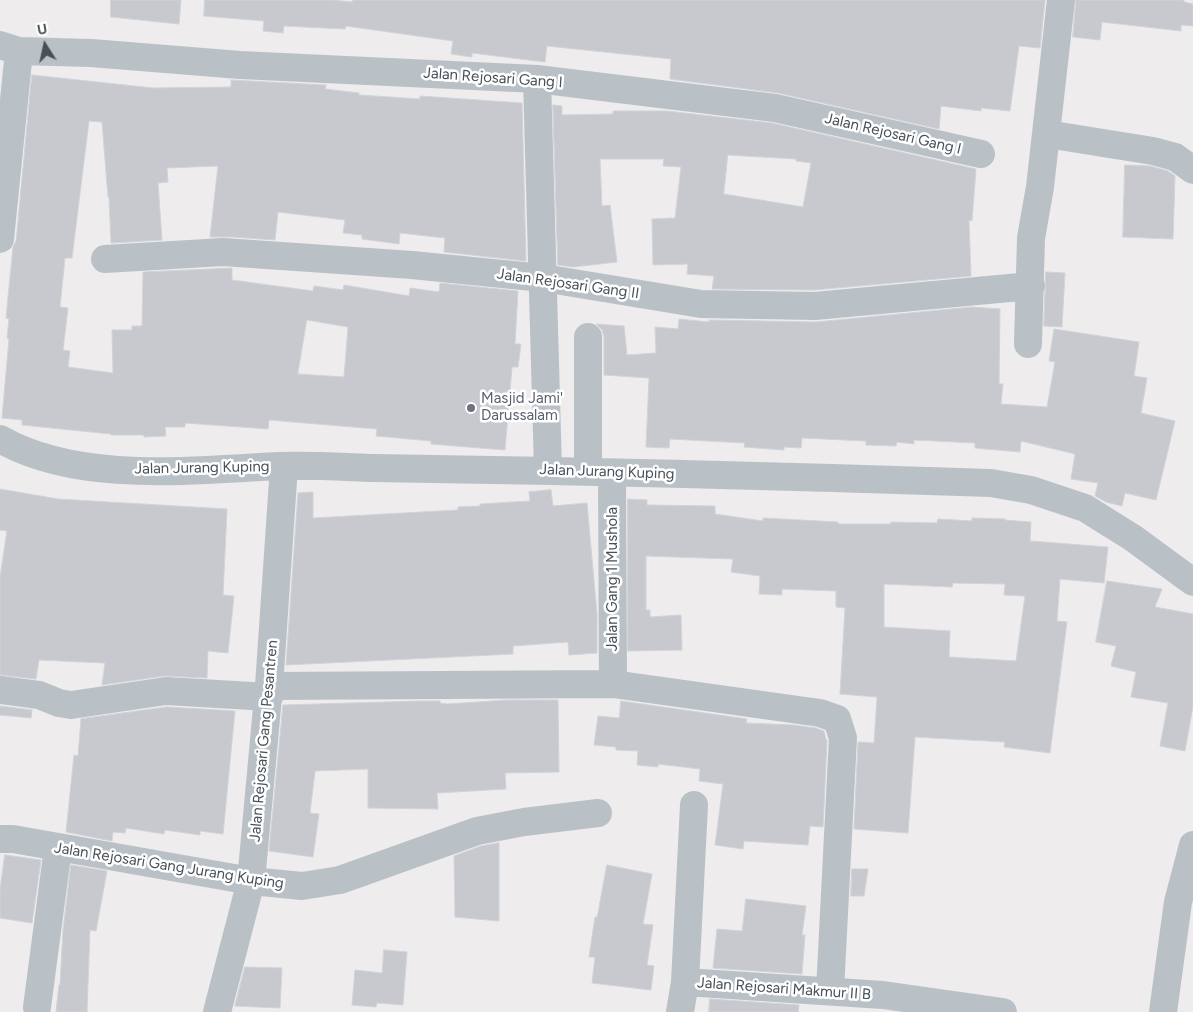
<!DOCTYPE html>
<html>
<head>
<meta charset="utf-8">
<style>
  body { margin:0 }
  #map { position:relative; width:1193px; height:1012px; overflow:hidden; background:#eeecec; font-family:Figtree,sans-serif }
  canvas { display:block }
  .north { position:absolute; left:20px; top:20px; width:50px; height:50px; -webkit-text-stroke:4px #fff; paint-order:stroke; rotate:350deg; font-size:14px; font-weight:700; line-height:20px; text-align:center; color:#475057 }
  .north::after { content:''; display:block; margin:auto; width:18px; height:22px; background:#475057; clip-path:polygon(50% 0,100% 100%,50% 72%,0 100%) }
</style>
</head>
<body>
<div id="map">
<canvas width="1193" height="1012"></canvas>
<div class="north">U</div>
</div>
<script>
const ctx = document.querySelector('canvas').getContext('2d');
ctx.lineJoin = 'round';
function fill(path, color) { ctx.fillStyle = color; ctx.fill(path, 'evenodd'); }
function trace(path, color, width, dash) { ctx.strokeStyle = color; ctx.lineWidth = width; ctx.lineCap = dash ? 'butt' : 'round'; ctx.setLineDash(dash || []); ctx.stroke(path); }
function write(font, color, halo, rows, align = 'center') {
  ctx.font = font + ' Figtree,sans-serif'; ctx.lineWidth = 5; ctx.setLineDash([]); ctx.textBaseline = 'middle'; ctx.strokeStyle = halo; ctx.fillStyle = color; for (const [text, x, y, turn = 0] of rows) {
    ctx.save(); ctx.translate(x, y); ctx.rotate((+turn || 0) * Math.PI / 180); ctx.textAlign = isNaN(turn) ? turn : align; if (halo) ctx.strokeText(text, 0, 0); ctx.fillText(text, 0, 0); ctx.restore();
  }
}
const building = new Path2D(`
  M 111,0 L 181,0 L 179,24 L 111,17 Z
  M 205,0 L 332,0 L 352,2 L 353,0 L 1045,0 L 1040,48 L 1019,46 L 1010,111 L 981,108 L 981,111 L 941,106 L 939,129 L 778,93 L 670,79 L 671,59 L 547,46 L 545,62 L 472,53 L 472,57 L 451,54 L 453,41 L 346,26 L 345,29 L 284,26 L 283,33 L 263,31 L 264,21 L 204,16 Z
  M 1076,0 L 1184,0 L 1184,2 L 1193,4 L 1193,26 L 1181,25 L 1181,31 L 1102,22 L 1100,40 L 1073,37 Z
  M 32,75 L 153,88 L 231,87 L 231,80 L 326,85 L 325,89 L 359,93 L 359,95 L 420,99 L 420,96 L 522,103 L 526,261 L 444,252 L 445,238 L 400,233 L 399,244 L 362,239 L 362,235 L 343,233 L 345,220 L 278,212 L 275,240 L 232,237 L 210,237 L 218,166 L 167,168 L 168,182 L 158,183 L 162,240 L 111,243 L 109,197 L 108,197 L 102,122 L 89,121 L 72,258 L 65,258 L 60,307 L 68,308 L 63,350 L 70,351 L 68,367 L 113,373 L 112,330 L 132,330 L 132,326 L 142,326 L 143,272 L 232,268 L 232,280 L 313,291 L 314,286 L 343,290 L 344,285 L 409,296 L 410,288 L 439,292 L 440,283 L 518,291 L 515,344 L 521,344 L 518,367 L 512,367 L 505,450 L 431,444 L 431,441 L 376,436 L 377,429 L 269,420 L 268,429 L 185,423 L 185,427 L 165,427 L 166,436 L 144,437 L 144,435 L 111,435 L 111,434 L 22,425 L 22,420 L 2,418 L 9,339 L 7,338 L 9,319 L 6,318 L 8,297 L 13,247 L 16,241 ZM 307,320 L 348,327 L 344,377 L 298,374 Z
  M 553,105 L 562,106 L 562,115 L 613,114 L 613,111 L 667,111 L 772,123 L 976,169 L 972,221 L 969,220 L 971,276 L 814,290 L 712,289 L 714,276 L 687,274 L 688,264 L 653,265 L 652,219 L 675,218 L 681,167 L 663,166 L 664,159 L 600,159 L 602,206 L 610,205 L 617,262 L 573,267 L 558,265 ZM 728,155 L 796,159 L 796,161 L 811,163 L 803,207 L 724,194 Z
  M 1125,165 L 1150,166 L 1168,171 L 1175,176 L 1173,239 L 1123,237 Z
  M 1046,272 L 1065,273 L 1062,327 L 1044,326 Z
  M 972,307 L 1000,309 L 999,384 L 1003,384 L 1001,404 L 1047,407 L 1055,362 L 1049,361 L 1054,329 L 1139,342 L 1134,376 L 1147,378 L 1141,413 L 1175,421 L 1156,500 L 1125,493 L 1122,506 L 1106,502 L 1095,496 L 1098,483 L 1071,479 L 1075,454 L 1021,441 L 1020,452 L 975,448 L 975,443 L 914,440 L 914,444 L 897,442 L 896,446 L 866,445 L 866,441 L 802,438 L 801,448 L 784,447 L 784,450 L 744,447 L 745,443 L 670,439 L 669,448 L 646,447 L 649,378 L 604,375 L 604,337 L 602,330 L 596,324 L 624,326 L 627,355 L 656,353 L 655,327 L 678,329 L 679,319 L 709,322 L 709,320 L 816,322 Z
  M 0,489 L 58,499 L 227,509 L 223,595 L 234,596 L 228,653 L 208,651 L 207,678 L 164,676 L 102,685 L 105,663 L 39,660 L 36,679 L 0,675 L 0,577 L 7,531 L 0,530 Z
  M 551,490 L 553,506 L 587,503 L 597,614 L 597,653 L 569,655 L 568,642 L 513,646 L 513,654 L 286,665 L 298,493 L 313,492 L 313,518 L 458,510 L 458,507 L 480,506 L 480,504 L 530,501 L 529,492 Z
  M 628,499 L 647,500 L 647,505 L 715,506 L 715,514 L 763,521 L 763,518 L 838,522 L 838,524 L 891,524 L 891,522 L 937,523 L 938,519 L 972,521 L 972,518 L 1005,519 L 1005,520 L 1031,522 L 1030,541 L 1108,547 L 1104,583 L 1060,579 L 1057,621 L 1067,622 L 1050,753 L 1004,747 L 1005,742 L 915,737 L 908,833 L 854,829 L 858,742 L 874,743 L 877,697 L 840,694 L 845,608 L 836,607 L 836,591 L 782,589 L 782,595 L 759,594 L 760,576 L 731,572 L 733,559 L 646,556 L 646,610 L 650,610 L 650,617 L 681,615 L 682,650 L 628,651 ZM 953,583 L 1005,584 L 1004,595 L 1025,596 L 1016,661 L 949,657 L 950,631 L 884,627 L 884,584 L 952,587 Z
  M 1107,581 L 1162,589 L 1155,607 L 1193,614 L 1193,706 L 1185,751 L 1160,746 L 1168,703 L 1131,697 L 1136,672 L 1111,666 L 1116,646 L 1096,642 Z
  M 507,700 L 558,700 L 559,772 L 505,773 L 506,789 L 437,793 L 438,809 L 368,808 L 368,769 L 315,771 L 310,813 L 319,814 L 313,857 L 269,851 L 283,705 L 419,701 L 440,701 L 440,703 L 447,704 Z
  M 621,701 L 747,719 L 746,723 L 793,725 L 816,728 L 824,731 L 826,740 L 827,740 L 823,827 L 810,826 L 808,845 L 744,841 L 743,849 L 715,845 L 723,784 L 699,781 L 700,769 L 658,764 L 658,767 L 637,765 L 638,751 L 616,750 L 616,747 L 594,745 L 598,716 L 619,718 Z
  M 0,706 L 32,710 L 31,718 L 0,715 Z
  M 167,707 L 235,711 L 223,834 L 200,831 L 200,835 L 165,830 L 164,834 L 126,828 L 125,833 L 113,832 L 112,841 L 66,832 L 74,755 L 78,756 L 81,719 Z
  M 499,843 L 499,921 L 455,917 L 454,856 L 481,846 Z
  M 5,855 L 41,860 L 32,923 L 0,918 L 0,890 Z
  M 71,865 L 107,871 L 96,931 L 90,930 L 87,1012 L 56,1012 L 59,985 L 60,985 L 63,931 Z
  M 607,865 L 652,874 L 643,924 L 653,925 L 647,965 L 654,966 L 651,990 L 592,983 L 595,957 L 589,957 L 595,917 L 597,917 Z
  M 852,869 L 868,869 L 864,896 L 851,896 Z
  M 746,899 L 806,906 L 802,935 L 805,935 L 802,974 L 713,968 L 717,929 L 742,931 Z
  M 384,950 L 407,952 L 403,1005 L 377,1003 L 376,1007 L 352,1005 L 355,970 L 382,973 Z
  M 245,967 L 282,968 L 280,1008 L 235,1006 Z
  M 710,999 L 799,1005 L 798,1012 L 709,1012 Z`);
const minor = new Path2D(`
  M 0,45 L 19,51 L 91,53 L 240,65 L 537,79 L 775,108 L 981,154
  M 537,79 L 548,470
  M 1047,134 L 1153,151 L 1175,157 L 1193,170
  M 0,239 L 19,51
  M 105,259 L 223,252 L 412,265 L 543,278 L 701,304 L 815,306 L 1031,286
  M 588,337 L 588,472
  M 1028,344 L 1031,238 L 1040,187 L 1061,0
  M 0,439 C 79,484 192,470 280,466 C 312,465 344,467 375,468 C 580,471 786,476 991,483 L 1031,490 L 1085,508 L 1133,538 L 1193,582
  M 612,473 L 613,684
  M 269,686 L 613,684 L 820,713 L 837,719 L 843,738 L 830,991
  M 0,690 L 39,695 L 59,703 L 71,705 L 166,691 L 269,697
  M 0,839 L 13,839 L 251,881 L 302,886 L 340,880 L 477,831 L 524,822 L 598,813
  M 685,982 L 883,995 L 1003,1012
  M 37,1007 L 58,848
  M 217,1012 L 251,881 L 269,686 L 284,466
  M 680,1012 L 685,982 L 694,805
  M 1163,1012 L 1178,902 L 1193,845`);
const markers = [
  [471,408,5,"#6b7280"]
];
const streetNames = [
  ["Jalan Rejosari Gang I",493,78,4],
  ["Jalan Rejosari Gang I",893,134,13],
  ["Jalan Rejosari Gang II",568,284,8],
  ["Jalan Jurang Kuping",202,468,-1],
  ["Jalan Jurang Kuping",607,472,2],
  ["Jalan Gang 1 Mushola",613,579,-90],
  ["Jalan Rejosari Gang Pesantren",264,741,-85],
  ["Jalan Rejosari Gang Jurang Kuping",169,866,9],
  ["Jalan Rejosari Makmur II B",784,989,4]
];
const worshipNames = [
  ["Masjid Jami'",481,399],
  ["Darussalam",481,416]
];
fill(building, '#c7c9ce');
trace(building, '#d0d3d7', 1);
trace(minor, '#b9c1c7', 28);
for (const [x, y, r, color] of markers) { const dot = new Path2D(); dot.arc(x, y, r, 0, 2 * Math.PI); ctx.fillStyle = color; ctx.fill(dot); trace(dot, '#fff', 2); }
write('15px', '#475057', '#fff', streetNames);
write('15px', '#5b616d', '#fff', worshipNames, 'left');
</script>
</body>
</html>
